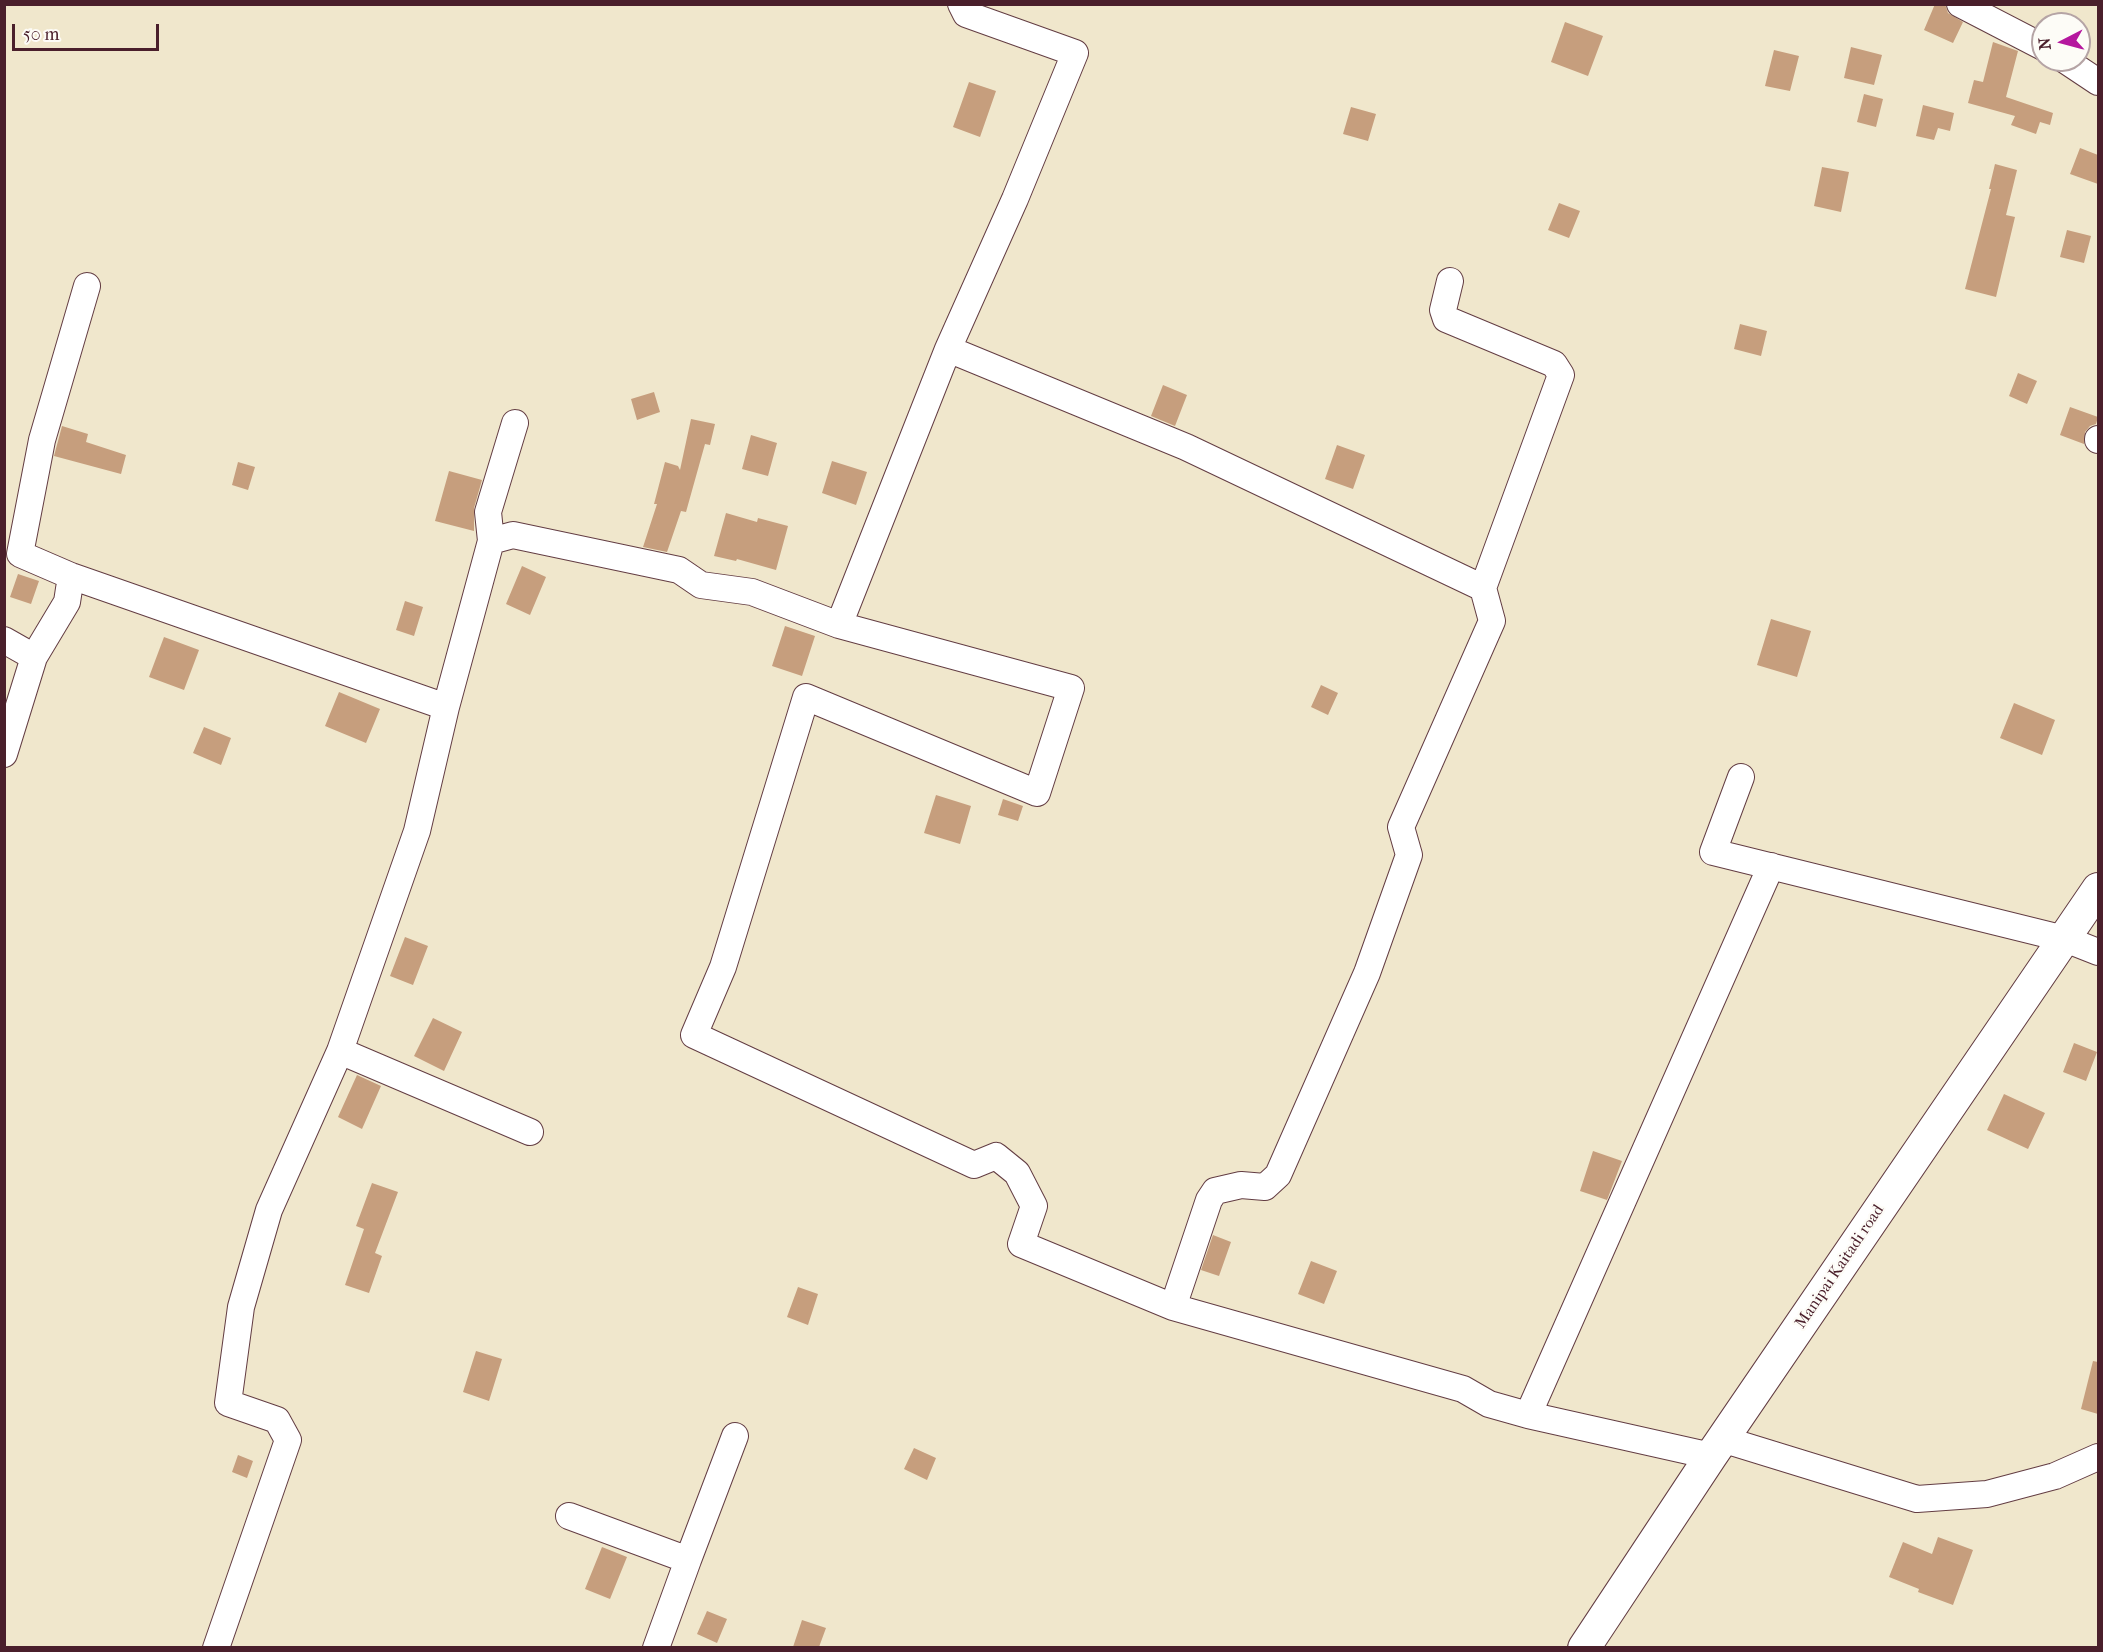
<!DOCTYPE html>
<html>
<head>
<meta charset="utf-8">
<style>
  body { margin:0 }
  #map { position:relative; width:2103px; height:1652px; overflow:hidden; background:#f0e7cc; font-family:"IM FELL French Canon",serif }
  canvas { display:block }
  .frame { position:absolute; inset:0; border:6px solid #4a1f2b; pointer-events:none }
  .north { position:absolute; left:2031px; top:12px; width:60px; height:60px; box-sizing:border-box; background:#fdfcf7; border:2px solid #b5a4a5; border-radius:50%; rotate:264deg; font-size:16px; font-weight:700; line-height:24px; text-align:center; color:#4a1f2b }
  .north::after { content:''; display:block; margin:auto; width:21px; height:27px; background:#b5179e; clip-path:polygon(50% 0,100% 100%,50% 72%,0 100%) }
  .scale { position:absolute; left:12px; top:24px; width:147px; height:27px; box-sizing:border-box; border:3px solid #4a1f2b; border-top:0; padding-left:8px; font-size:18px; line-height:21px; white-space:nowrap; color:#4a1f2b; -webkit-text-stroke:4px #fdfcf7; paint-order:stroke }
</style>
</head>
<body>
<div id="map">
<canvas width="2103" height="1652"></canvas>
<div class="frame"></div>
<div class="north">N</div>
<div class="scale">50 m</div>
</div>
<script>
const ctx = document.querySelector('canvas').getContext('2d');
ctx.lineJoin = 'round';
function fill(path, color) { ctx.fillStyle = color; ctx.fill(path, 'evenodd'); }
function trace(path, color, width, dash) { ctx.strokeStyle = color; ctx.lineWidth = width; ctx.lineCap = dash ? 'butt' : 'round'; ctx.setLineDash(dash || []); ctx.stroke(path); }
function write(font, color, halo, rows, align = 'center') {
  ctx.font = font + ' "IM FELL French Canon",serif'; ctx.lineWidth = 4.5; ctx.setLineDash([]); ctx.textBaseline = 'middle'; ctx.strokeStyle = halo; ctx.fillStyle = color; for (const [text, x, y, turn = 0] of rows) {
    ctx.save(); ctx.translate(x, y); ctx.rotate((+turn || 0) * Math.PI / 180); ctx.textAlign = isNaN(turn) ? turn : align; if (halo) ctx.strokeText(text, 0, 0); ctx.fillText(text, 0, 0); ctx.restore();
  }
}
const building = new Path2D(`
  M 1935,4 L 1945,4 L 1948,13 L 1963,22 L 1953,43 L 1924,30 Z
  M 1565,22 L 1603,36 L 1588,76 L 1551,62 Z
  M 1993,42 L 2018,51 L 2006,97 L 2053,113 L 2050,125 L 2040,122 L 2036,134 L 2011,125 L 2015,116 L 1968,103 L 1974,80 L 1983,82 Z
  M 1851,47 L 1882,55 L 1874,85 L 1844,78 Z
  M 1774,50 L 1799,56 L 1790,91 L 1765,86 Z
  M 969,82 L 996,91 L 980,137 L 953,127 Z
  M 1864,94 L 1883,99 L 1876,127 L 1857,122 Z
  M 1923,105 L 1954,113 L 1950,131 L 1938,128 L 1934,140 L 1916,136 Z
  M 1351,107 L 1376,114 L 1368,141 L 1343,134 Z
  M 2080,148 L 2098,155 L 2098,184 L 2070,174 Z
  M 1995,164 L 2017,170 L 2006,215 L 2015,217 L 1996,297 L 1965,289 L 1991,189 L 1989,189 Z
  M 1822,167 L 1849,172 L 1841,212 L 1814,206 Z
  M 1559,203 L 1580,211 L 1569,238 L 1548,230 Z
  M 2067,230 L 2091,236 L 2084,263 L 2060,257 Z
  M 1740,324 L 1767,331 L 1761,356 L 1734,349 Z
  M 2018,373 L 2037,381 L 2027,404 L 2009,396 Z
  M 1163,385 L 1187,395 L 1175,426 L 1151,416 Z
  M 654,392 L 660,412 L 637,420 L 631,399 Z
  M 2070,407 L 2098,417 L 2096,424 L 2090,426 L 2085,432 L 2084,444 L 2060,435 Z
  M 691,419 L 715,424 L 710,445 L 705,444 L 686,512 L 681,511 L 667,552 L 643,547 L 657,504 L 654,504 L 665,462 L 678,466 L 680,470 Z
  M 62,426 L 88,434 L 86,442 L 126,455 L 121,474 L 54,456 Z
  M 751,435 L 777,443 L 768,476 L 742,469 Z
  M 1337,445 L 1365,455 L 1353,489 L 1325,479 Z
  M 832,461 L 867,472 L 856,505 L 822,493 Z
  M 238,462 L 255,467 L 248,490 L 232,485 Z
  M 449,471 L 482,480 L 474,508 L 474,531 L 435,521 Z
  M 726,513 L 757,522 L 758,518 L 788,526 L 776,570 L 737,559 L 736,561 L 714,556 Z
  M 522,566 L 546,577 L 530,615 L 506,604 Z
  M 18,574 L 39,581 L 31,604 L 10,597 Z
  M 405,601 L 423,607 L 414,636 L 396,630 Z
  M 1771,619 L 1811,631 L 1797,677 L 1757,665 Z
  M 785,626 L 815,636 L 802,676 L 772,666 Z
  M 164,637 L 199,650 L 184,690 L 149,677 Z
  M 1321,685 L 1338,693 L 1328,715 L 1311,707 Z
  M 339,692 L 380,709 L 366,743 L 325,726 Z
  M 2014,703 L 2055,720 L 2042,755 L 2000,738 Z
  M 204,727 L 231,738 L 221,765 L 193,753 Z
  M 936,795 L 971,806 L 960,844 L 924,833 Z
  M 1003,799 L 1023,806 L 1018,821 L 998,815 Z
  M 405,937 L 428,946 L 413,985 L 390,976 Z
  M 433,1018 L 462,1032 L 444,1071 L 414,1056 Z
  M 2074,1043 L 2097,1052 L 2086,1081 L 2063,1072 Z
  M 357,1075 L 381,1086 L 362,1129 L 338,1117 Z
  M 2004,1094 L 2045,1113 L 2028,1149 L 1987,1130 Z
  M 1593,1151 L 1622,1161 L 1607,1200 L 1580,1191 Z
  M 372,1183 L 398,1192 L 375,1253 L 382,1256 L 369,1293 L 345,1285 L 364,1229 L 356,1226 Z
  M 1213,1235 L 1231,1242 L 1219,1276 L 1201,1270 Z
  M 1311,1261 L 1337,1271 L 1324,1304 L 1298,1294 Z
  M 798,1287 L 818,1294 L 808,1325 L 787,1317 Z
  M 476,1351 L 502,1359 L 489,1401 L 463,1392 Z
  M 2093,1361 L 2098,1362 L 2098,1414 L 2081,1409 Z
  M 914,1448 L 936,1458 L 927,1480 L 904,1469 Z
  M 238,1455 L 253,1461 L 247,1478 L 232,1472 Z
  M 1938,1537 L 1973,1550 L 1953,1605 L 1918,1592 L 1919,1589 L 1889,1577 L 1903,1542 L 1932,1554 Z
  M 602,1547 L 627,1557 L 610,1599 L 585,1589 Z
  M 707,1611 L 727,1619 L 717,1643 L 697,1634 Z
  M 802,1620 L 826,1628 L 819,1647 L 793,1647 Z`);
const minor = new Path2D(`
  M 1960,4 L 2043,47
  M 2065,60 L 2098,82
  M 1450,281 L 1443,310 L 1446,319 L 1554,364 L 1561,375 L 1483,588
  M 87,286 L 42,440 L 20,554 L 71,576 L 446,707 L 417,831 L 340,1051 L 269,1210 L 241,1307 L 228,1403 L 277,1420 L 288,1440 L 216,1648
  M 948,349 L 1015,199 L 1075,53 L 966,14 L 961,4
  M 2098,439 L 2098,440
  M 491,541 L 513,535 L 679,570 L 701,585 L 752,592 L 839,625 L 1071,688 L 1037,793 L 806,697 L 723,967 L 694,1035 L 974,1165 L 996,1156 L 1017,1173 L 1034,1206 L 1021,1244 L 1173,1307 L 1463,1389 L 1489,1404 L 1528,1415
  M 839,625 L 948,349 L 1186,447 L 1483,588 L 1492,621 L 1401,827 L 1409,855 L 1367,973 L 1278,1175 L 1265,1187 L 1241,1185 L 1215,1191 L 1209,1200 L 1173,1307
  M 4,640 L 34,657 L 4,754
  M 34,657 L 67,602 L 71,576
  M 446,707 L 491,541 L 488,512 L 515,423
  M 1741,777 L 1713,852 L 2065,939 L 2098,952
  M 340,1051 L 530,1132
  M 1722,1439 L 1917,1499 L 1987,1494 L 2055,1476 L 2098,1457
  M 1711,1456 L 1528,1415 L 1771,866
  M 569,1516 L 688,1560 L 656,1648
  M 688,1560 L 735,1436`);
const major = new Path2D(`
  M 1584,1648 L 1711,1456 L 2098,889`);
const streetNames = [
  ["Manipai Kaitadi road",1840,1267,-56]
];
fill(building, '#c69e7d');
trace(minor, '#633d43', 28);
trace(major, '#633d43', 34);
trace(minor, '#fff', 26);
trace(major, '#fff', 32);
write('16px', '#4a1f2b', '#fdfcf7', streetNames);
</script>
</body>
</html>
